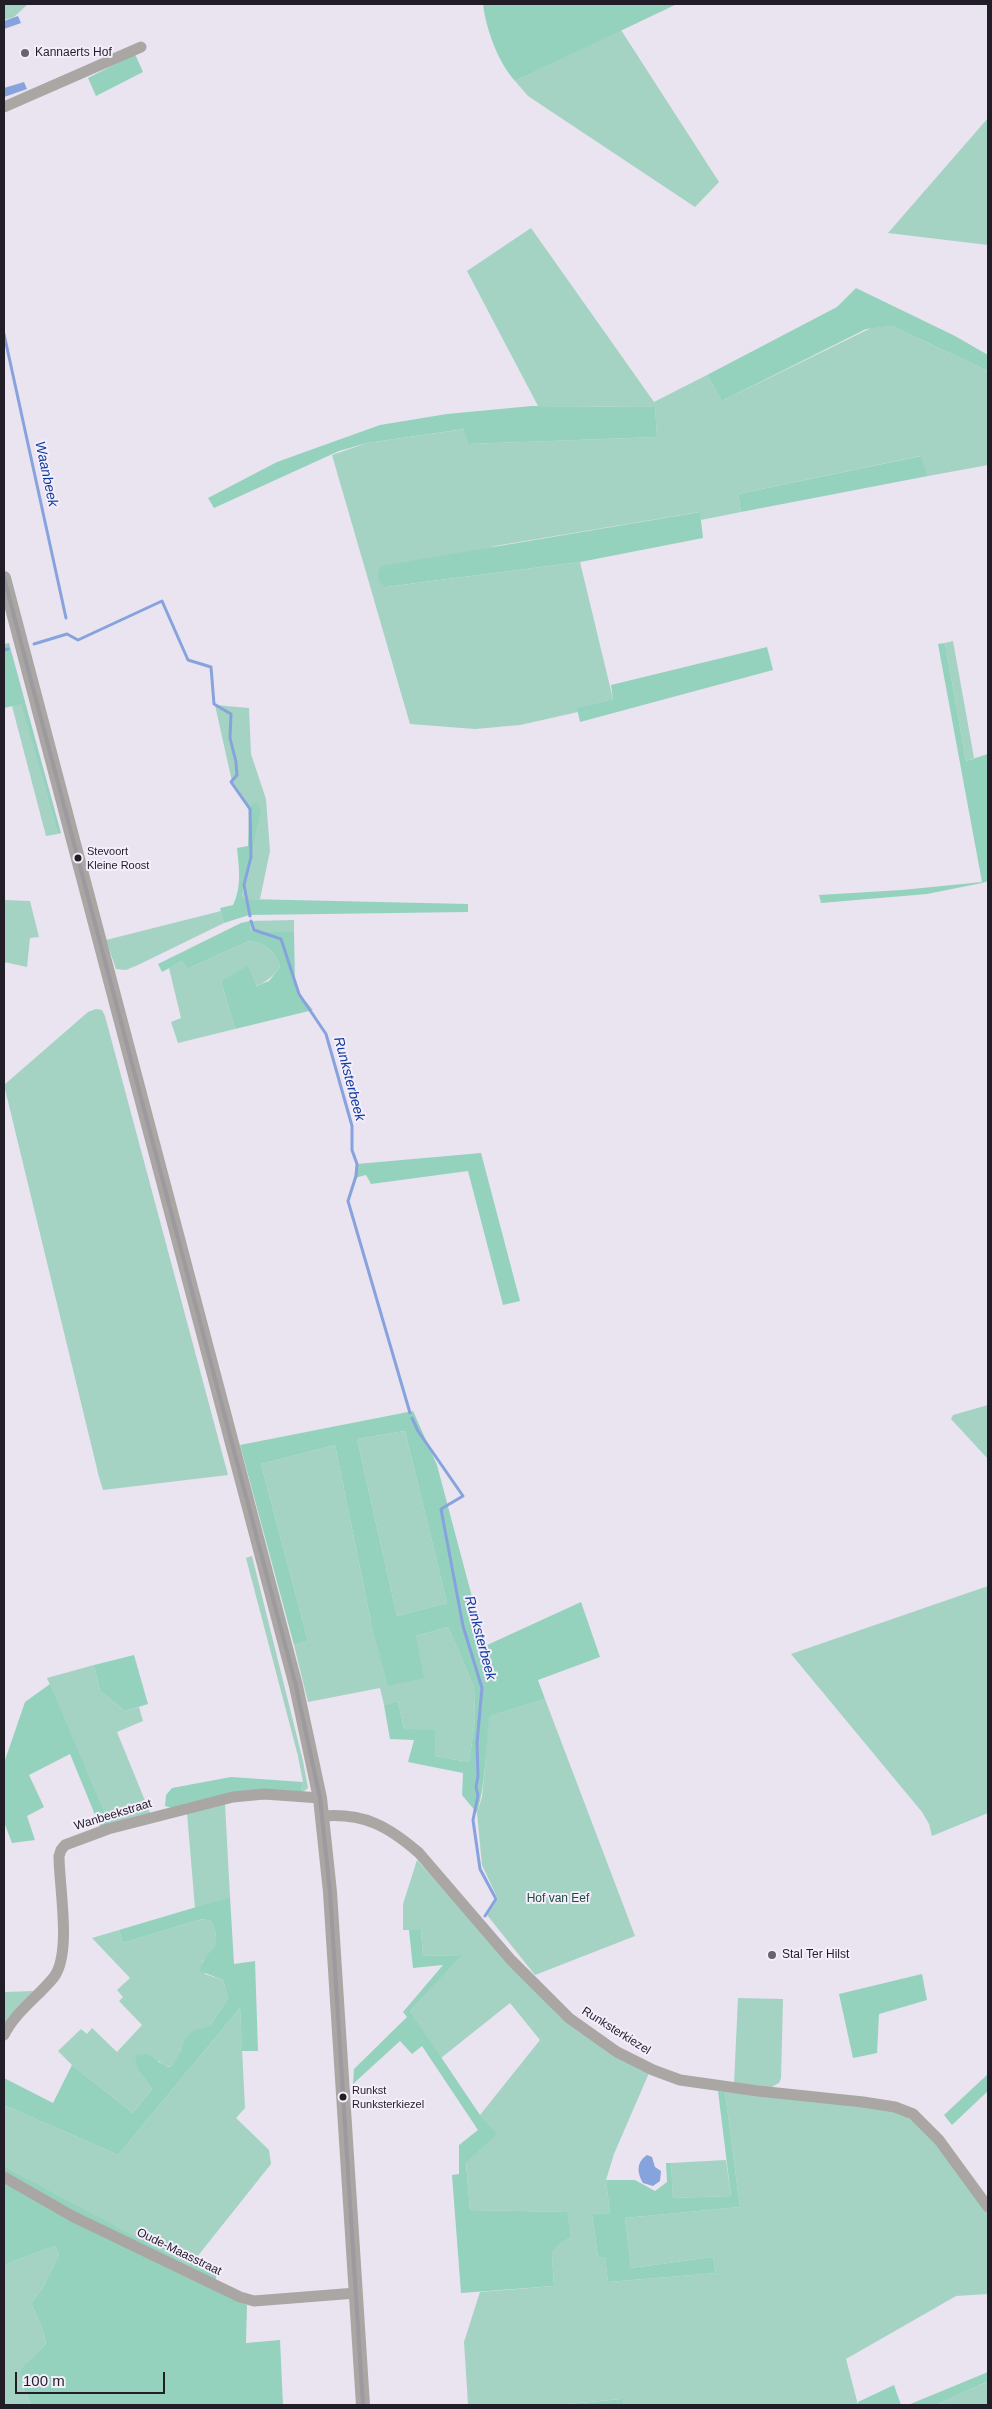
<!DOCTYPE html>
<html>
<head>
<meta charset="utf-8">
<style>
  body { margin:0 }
  #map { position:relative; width:992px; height:2409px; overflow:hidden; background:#eae3f0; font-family:Helvetica,sans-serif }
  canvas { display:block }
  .frame { position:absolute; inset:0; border:5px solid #221e27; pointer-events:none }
  .scale { position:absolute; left:15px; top:2372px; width:150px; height:22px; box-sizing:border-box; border:2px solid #221e27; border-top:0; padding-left:6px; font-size:15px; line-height:18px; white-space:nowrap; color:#221e27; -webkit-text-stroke:4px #f4edfc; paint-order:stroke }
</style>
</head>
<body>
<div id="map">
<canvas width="992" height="2409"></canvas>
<div class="frame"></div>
<div class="scale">100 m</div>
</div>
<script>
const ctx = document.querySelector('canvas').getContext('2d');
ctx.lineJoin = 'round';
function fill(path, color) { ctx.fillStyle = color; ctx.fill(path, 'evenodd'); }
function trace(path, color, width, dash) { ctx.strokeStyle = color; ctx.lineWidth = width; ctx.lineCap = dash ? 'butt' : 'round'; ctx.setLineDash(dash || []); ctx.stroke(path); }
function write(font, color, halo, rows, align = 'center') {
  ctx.font = font + ' Helvetica,sans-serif'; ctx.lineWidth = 4; ctx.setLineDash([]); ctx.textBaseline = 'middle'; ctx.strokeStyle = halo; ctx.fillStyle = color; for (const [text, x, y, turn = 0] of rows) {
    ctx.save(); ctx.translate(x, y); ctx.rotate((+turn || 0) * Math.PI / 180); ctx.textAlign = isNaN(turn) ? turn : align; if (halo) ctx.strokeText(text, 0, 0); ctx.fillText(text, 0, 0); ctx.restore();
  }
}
const green = new Path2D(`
  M 28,4 L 14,17 L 4,20 L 4,5 Z
  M 621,30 L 719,182 L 695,207 L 528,96 L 515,81 Z
  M 988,118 L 988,245 L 888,233 Z
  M 531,228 L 654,402 L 707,375 L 722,401 L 871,328 L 892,326 L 988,371 L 988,465 L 928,476 L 920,456 L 738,494 L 741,512 L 701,520 L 699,512 L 495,546 L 386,587 L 580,562 L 613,699 L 578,708 L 578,712 L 520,725 L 475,729 L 410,724 L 332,455 L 367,443 L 465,429 L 468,444 L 657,437 L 655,407 L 538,406 L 467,271 Z
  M 953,641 L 974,758 L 966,761 L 945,643 Z
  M 21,703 L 58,834 L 46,836 L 12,706 Z
  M 215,705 L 249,708 L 251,754 L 266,799 L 270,851 L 260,899 L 246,899 L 242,897 L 248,872 L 251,805 L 249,810 L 233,786 Z
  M 4,900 L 30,901 L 39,937 L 30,938 L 27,967 L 4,962 Z
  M 221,911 L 224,923 L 138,965 L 126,970 L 116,969 L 106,940 Z
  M 294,920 L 294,932 L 251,932 L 250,921 Z
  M 249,941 C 266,943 275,951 280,967 C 260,993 250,986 221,981 L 235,1029 L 178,1043 L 171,1022 L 181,1018 L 169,968 L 182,961 L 187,969 Z
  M 96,1009 L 102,1010 L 105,1016 L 228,1475 L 103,1490 L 99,1477 L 4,1085 L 88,1012 Z
  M 988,1405 L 988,1459 L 951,1419 L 953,1415 Z
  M 405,1431 L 447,1603 L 397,1616 L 357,1439 Z
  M 335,1445 L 371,1622 L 416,1636 L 448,1627 L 474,1687 L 475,1720 L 469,1762 L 435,1756 L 404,1729 L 398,1701 L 384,1705 L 380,1688 L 308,1702 L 294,1645 L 308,1641 L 261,1464 Z
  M 252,1556 L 303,1761 L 308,1788 L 300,1794 L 303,1782 L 298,1756 L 246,1558 Z
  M 988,1586 L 988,1813 L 932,1836 L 929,1824 L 922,1812 L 791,1654 Z
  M 94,1665 L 100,1691 L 125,1711 L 139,1707 L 143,1721 L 117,1732 L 150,1813 L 110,1824 L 47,1678 Z
  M 545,1699 L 635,1936 L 535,1975 L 487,1915 L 498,1899 L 482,1865 L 477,1813 L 482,1797 L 485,1768 L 488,1716 Z
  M 225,1804 L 230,1897 L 195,1908 L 187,1813 Z
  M 417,1860 L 559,2016 L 578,2031 L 649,2073 L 614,2154 L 606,2180 L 610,2213 L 592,2214 L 598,2257 L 605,2256 L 608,2282 L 716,2273 L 713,2257 L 631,2268 L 625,2218 L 740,2207 L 725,2092 L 855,2105 L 897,2112 L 919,2124 L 934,2140 L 988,2214 L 988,2294 L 956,2296 L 846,2359 L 858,2405 L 624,2405 L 621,2399 L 558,2405 L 468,2404 L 464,2342 L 480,2292 L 554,2286 L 552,2253 L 559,2245 L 571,2237 L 566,2212 L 470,2210 L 466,2161 L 496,2134 L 480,2115 L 540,2040 L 510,2003 L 441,2058 L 410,2011 L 461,1955 L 423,1956 L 421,1930 L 403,1930 L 403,1904 Z
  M 202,1919 L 211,1921 C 221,1943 216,1946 202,1962 L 205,1974 L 223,1980 L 228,1998 L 210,2026 L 181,2048 L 178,2061 L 171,2066 L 164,2066 L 159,2061 L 140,2073 L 152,2089 L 133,2113 L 72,2065 L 58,2051 L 81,2029 L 87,2034 L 92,2028 L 117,2052 L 142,2025 L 119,2001 L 123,1997 L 117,1990 L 130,1978 L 92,1938 L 119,1930 L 123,1943 Z
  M 35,1991 L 4,2027 L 4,1992 Z
  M 738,1998 L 783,1999 L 781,2078 L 779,2083 L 770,2088 L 734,2084 Z
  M 240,2008 L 245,2108 L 236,2118 L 269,2150 L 271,2164 L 189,2267 L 4,2166 L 4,2105 L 118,2155 Z
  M 726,2160 L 731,2196 L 673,2198 L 671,2163 Z
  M 55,2246 L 59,2255 L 42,2289 L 31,2303 L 44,2333 L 46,2344 L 26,2363 L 23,2387 L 31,2405 L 6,2405 L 4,2401 L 4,2267 L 11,2262 Z
  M 988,2381 L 988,2405 L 936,2405 Z`);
const forest = new Path2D(`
  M 483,4 L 677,4 L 515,81 C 498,62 486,29 483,4 Z
  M 135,54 L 143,72 L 96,96 L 88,78 Z
  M 856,288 L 955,336 L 988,355 L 988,371 L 892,326 L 866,329 L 722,401 L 707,375 L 837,307 Z
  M 532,406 L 655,407 L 657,437 L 468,444 L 464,429 L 367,443 L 339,451 L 214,508 L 208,498 L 277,462 L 380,425 L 447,414 Z
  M 921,456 L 928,476 L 741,512 L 738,494 Z
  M 700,512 L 703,538 L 580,562 L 385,587 C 377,580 376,576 381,566 Z
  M 9,643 L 61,833 L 58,834 L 21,704 L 4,708 L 4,644 Z
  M 945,643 L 966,761 L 988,754 L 988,881 L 982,883 L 927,894 L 821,903 L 819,895 L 902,890 L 982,882 L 938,644 Z
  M 767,647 L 773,670 L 580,722 L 577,708 L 613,699 L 611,685 Z
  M 256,803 L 261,809 L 244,885 L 242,897 L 246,899 L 468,904 L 468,912 L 249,915 L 224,923 L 220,908 L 233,905 C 242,887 239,868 237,848 L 248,846 L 249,810 L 251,805 Z
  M 250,921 L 251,932 L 294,932 L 295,984 L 297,991 L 313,1010 L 235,1029 L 221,981 L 248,966 L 256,986 L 269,981 L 280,967 C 275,951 266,943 249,941 L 187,969 L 182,961 L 162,972 L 158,964 L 241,923 Z
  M 481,1153 L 520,1301 L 503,1305 L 468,1171 L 371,1184 L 366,1175 L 354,1178 L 357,1164 Z
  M 413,1411 L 437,1465 L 485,1646 L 581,1602 L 600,1657 L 538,1680 L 545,1699 L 489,1716 C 486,1749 486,1781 477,1813 L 462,1795 L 463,1773 L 408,1762 L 414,1740 L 390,1739 L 384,1705 L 398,1701 L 404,1729 L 435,1730 L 435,1756 L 469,1762 L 475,1720 L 474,1687 L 448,1627 L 416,1636 L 424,1678 L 388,1686 L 371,1622 L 335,1445 L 261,1464 L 308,1641 L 294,1645 L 240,1445 ZM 405,1431 L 447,1603 L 397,1616 L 357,1439 Z
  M 134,1655 L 148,1704 L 125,1711 L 100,1691 L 94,1665 Z
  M 50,1684 L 110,1824 L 100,1827 L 70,1754 L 29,1775 L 44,1807 L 27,1816 L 35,1840 L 12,1843 L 4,1822 L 4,1763 L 25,1702 Z
  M 231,1777 L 303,1782 L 300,1794 L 173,1808 L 165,1806 L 166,1795 L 172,1788 Z
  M 230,1897 L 234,1964 L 255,1961 L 258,2051 L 242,2051 L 240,2008 L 118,2155 L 4,2105 L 4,2078 L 53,2103 L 72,2065 L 133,2113 L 152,2089 L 140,2073 L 135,2061 L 137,2055 L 147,2054 C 153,2057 158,2062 164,2065 C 179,2074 180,2039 191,2032 C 196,2029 204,2028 210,2026 L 228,1998 L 223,1980 L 200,1971 C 204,1947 226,1953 211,1921 L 202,1919 L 123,1943 L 119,1930 Z
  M 409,1930 L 421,1930 L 423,1956 L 462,1955 L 410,2011 L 480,2115 L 497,2134 L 466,2162 L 470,2210 L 567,2212 L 571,2237 L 559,2245 L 552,2253 L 554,2286 L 461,2293 L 452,2175 L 459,2174 L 459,2145 L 478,2130 L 422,2046 L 412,2054 L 400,2041 L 353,2084 L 354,2069 L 407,2017 L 403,2012 L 443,1965 L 413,1968 Z
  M 922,1974 L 927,2000 L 879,2014 L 877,2053 L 853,2058 L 839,1994 Z
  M 988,2074 L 988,2091 L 952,2125 L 944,2115 Z
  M 718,2091 L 725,2092 L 740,2207 L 625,2218 L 631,2268 L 713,2257 L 716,2273 L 608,2282 L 605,2257 L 598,2257 L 592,2214 L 610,2213 L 606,2180 L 635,2180 L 655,2191 L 667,2182 L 666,2163 L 671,2163 L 673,2198 L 731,2196 Z
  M 4,2166 L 189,2266 L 197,2256 L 216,2273 L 216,2290 L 247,2305 L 246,2343 L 280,2340 L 283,2405 L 31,2405 L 23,2387 L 20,2372 L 26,2363 L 46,2344 L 44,2333 L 31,2303 L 42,2289 L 59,2255 L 55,2246 L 11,2262 L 4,2267 Z
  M 988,2372 L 988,2381 L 936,2405 L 908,2405 Z
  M 894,2385 L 901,2405 L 858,2405 L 858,2402 Z
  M 622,2399 L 624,2405 L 558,2405 Z`);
const water = new Path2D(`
  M 18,16 L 21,23 L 4,29 L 4,21 Z
  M 24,82 L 27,89 L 4,97 L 4,88 Z
  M 647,2155 L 652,2157 L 655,2167 L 661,2171 L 660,2181 L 653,2186 L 643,2183 C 637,2172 636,2163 647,2155 Z`);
const stream = new Path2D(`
  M 4,334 L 66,618
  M 67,634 L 78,640 L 162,601 L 188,660 L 211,667 L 214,704 L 231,714 L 230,738 L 236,762 L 237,775 L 231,782 L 250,809 L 251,857 L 244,885 L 250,916
  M 34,644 L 67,634
  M 4,650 L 8,649
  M 251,921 L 254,930 L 281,939 L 299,994 L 326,1034 L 352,1126 L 352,1150 L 357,1164 L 356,1176 L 348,1201 L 410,1413
  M 412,1418 L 418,1431 L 463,1496 L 441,1509 L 463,1626 L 482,1688 L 477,1743 L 478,1776 L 476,1787 L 478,1795 L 473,1820 L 480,1869 L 496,1899 L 485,1916`);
const minor = new Path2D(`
  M 4,107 L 141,47
  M 323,1816 C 364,1813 388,1826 419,1853 L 511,1960 L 569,2018 L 617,2052 L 653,2070 L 680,2080 L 758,2091 L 863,2102 L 895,2107 L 913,2114 L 939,2140 L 988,2207
  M 4,2035 C 15,2012 38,1997 54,1977 C 72,1952 59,1887 59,1856 L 61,1850 L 65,1845 L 108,1829 L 233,1797 L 264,1794 L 320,1798
  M 4,2177 L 72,2216 L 240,2297 L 254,2301 L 356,2293`);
const tertiary = new Path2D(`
  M 4,578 L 296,1686 L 320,1798 L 330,1892 L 363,2405`);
const bus1 = new Path2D(`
  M 4,578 L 296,1686 L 320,1798 L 330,1892 L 363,2405`);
const markers = [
  [25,53,5,"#68636d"],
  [78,858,4.5,"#221e27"],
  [772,1955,5,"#68636d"],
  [343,2097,4.5,"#221e27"]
];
const busNames = [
  ["Stevoort",87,852],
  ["Kleine Roost",87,866],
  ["Runkst",352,2091],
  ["Runksterkiezel",352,2105]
];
const poiNames = [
  ["Kannaerts Hof",35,53],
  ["Stal Ter Hilst",782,1955]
];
const streetNames = [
  ["Wanbeekstraat",113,1815,-17],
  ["Runksterkiezel",616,2031,32],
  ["Oude-Maasstraat",179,2252,26]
];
const parkNames = [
  ["Hof van Eef",558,1899]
];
const waterNames = [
  ["Waanbeek",46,474,78],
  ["Runksterbeek",349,1079,75],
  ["Runksterbeek",480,1638,75]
];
fill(green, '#a4d3c3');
fill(forest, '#94d2be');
fill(water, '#87a3de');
trace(stream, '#87a3de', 3);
trace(minor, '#a9a6a4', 11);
trace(tertiary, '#a9a6a4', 14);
trace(bus1, '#9c9a9e', 4);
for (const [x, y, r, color] of markers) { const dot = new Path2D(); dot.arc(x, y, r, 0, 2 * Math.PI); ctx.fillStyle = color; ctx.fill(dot); trace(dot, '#f4edfc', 2); }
write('11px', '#221e27', '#f4edfc', busNames, 'left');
write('12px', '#221e27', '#f4edfc', poiNames, 'left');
write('12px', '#221e27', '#f4edfc', streetNames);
write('12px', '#1d4e3a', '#f4edfc', parkNames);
write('italic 14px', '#0f3d9a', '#f4edfc', waterNames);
</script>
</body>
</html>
